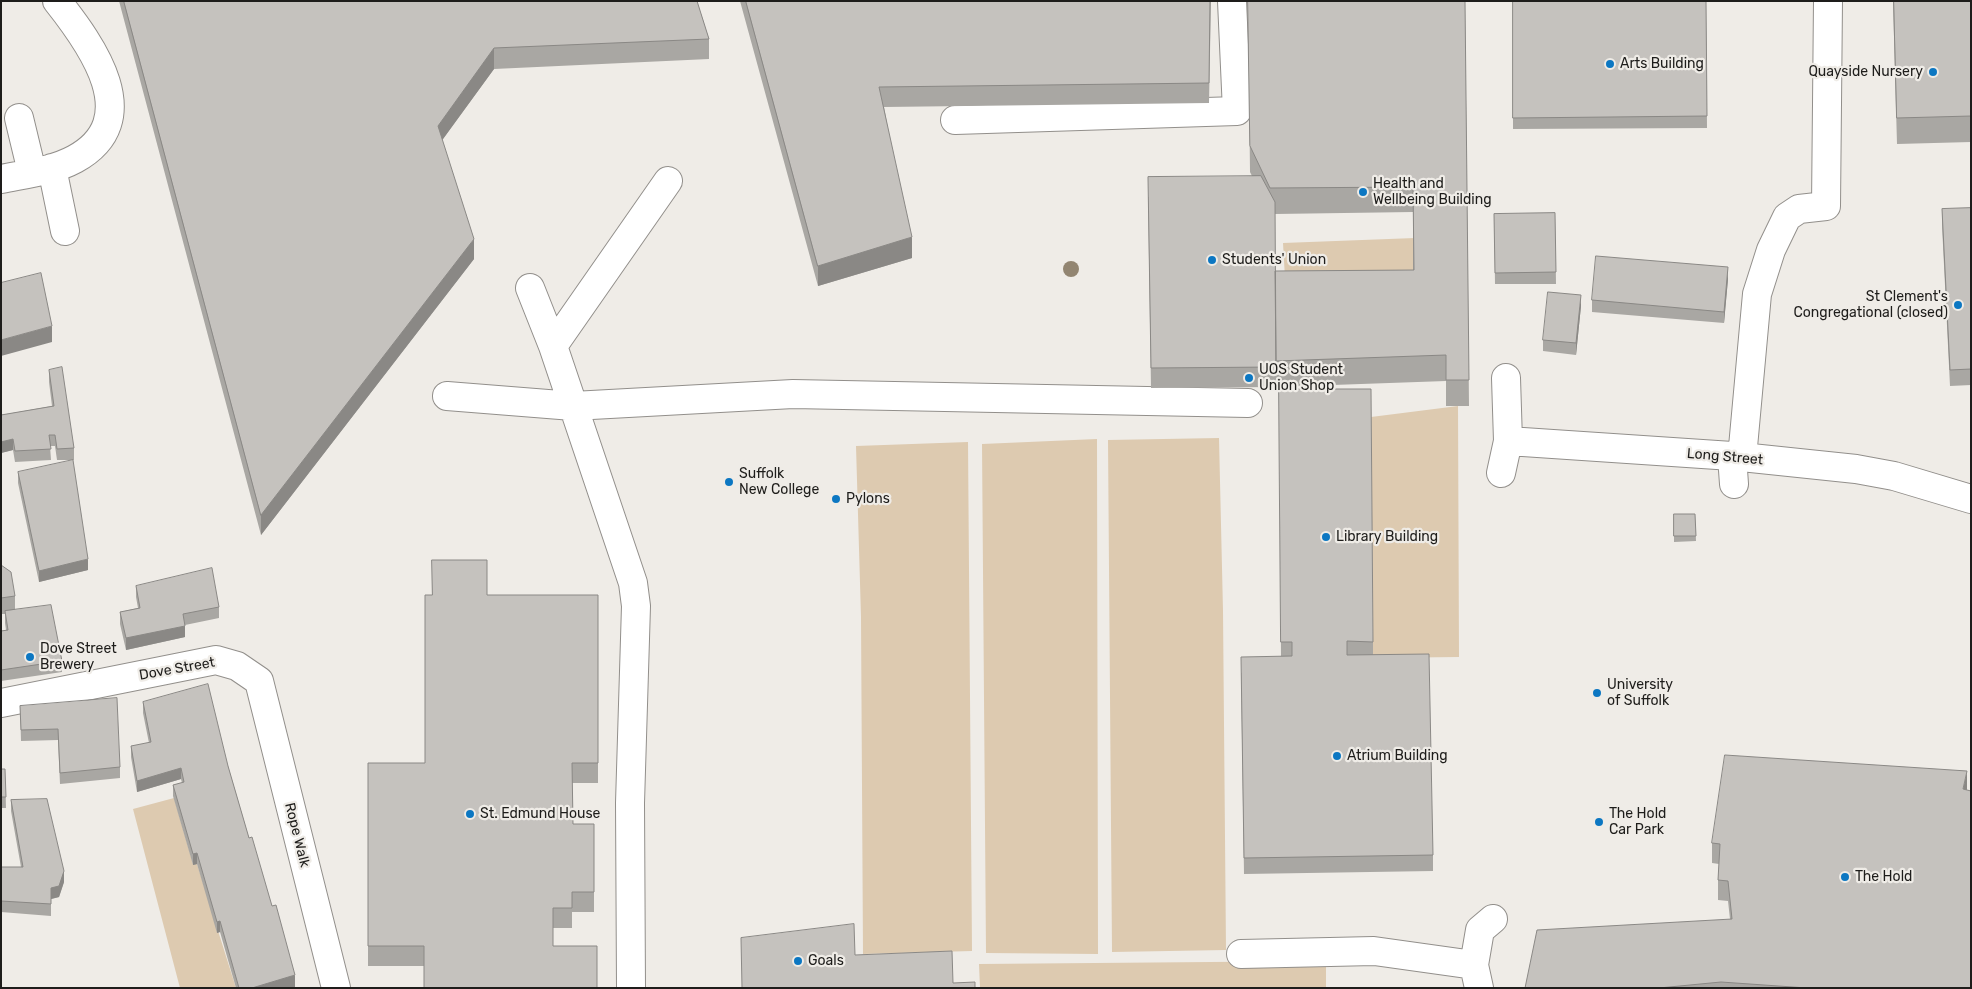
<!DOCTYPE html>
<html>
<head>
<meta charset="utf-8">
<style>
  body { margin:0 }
  #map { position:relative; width:1972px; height:989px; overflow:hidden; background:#efece7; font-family:Rubik,sans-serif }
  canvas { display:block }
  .frame { position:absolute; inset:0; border:2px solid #1e1d1b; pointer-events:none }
</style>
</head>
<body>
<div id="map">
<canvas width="1972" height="989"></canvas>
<div class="frame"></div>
</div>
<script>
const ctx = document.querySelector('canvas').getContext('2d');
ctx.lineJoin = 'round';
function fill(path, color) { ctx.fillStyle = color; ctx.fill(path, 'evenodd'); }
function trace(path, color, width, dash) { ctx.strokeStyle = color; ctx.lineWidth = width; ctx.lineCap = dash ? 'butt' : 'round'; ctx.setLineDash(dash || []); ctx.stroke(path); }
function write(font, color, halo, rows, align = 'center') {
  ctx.font = font + ' Rubik,sans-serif'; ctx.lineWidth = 4.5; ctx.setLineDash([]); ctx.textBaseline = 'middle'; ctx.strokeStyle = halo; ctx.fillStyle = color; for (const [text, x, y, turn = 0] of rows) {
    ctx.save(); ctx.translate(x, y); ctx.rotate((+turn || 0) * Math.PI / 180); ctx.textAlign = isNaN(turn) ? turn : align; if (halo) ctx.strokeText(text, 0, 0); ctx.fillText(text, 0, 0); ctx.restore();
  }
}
const green = new Path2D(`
  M 1415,238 L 1414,294 L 1286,296 L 1283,243 Z
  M 1458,406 L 1459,657 L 1373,658 L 1371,417 Z
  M 1219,438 L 1223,611 L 1226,950 L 1112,952 L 1108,440 Z
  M 1097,439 L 1098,954 L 986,953 L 982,444 Z
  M 968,442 L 972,951 L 863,954 L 861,617 L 856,446 Z
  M 174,798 L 193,864 L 197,864 L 236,988 L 180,988 L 133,809 Z
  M 1326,961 L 1326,988 L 980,988 L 979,964 Z`);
const minor = new Path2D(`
  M 19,118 L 32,172
  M 955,120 L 1237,111 L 1232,1
  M 52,168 L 65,231
  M 1,179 C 25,174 53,171 75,159 C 146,120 92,45 57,1
  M 530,288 L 553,346
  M 1506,378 L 1508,441
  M 447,396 L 573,406 L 793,394 L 1248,403
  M 1732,456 L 1734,484
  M 1742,458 L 1757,294 L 1771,250 L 1787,217 L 1799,209 L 1826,206 L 1828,1
  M 1501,473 L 1508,441 L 1732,456 L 1856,469 L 1894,476 L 1971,499
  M 1,703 L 216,660 L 237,666 L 259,681 L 336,988
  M 1241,954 L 1374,951 L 1474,965
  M 631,988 L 630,803 L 636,606 L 633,583 L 553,346 L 668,181
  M 1479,988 L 1474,965 L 1480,930 L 1493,919`);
const trees = [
  [1071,269]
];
const wall = new Path2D(`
  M 119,1 L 697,1 L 709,39 L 709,59 L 494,69 L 442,140 L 474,259 L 261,535 Z
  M 740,1 L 1211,1 L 1209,103 L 884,107 L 912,258 L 818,286 Z
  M 1248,1 L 1465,1 L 1469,406 L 1446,406 L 1446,381 L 1276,387 L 1151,388 L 1148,197 L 1252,176 L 1250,172 ZM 1413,212 L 1413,270 L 1275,271 L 1275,214 Z
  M 1513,1 L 1706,1 L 1707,128 L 1513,129 Z
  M 1893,1 L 1971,1 L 1971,142 L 1897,144 Z
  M 1971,208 L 1971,385 L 1950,386 L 1942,225 L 1942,209 Z
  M 1555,213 L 1556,284 L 1495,284 L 1494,214 Z
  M 1728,279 L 1724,323 L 1592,312 L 1592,300 Z
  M 1581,306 L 1576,355 L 1543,351 L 1543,340 Z
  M 49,370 L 74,448 L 74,460 L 57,460 L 55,446 L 50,446 L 51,460 L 15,462 L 13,450 L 1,453 L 1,415 L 52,406 L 49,382 Z
  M 1279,389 L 1373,642 L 1373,655 L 1433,855 L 1433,871 L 1244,874 L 1241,673 L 1281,656 Z
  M 18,472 L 88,570 L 39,582 L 18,483 Z
  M 1674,514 L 1695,514 L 1696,541 L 1674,542 Z
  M 1,565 L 15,596 L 15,610 L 62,661 L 62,672 L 1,681 L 1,631 L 6,630 L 5,623 L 5,614 L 1,614 Z
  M 136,586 L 219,607 L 219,618 L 185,625 L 185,637 L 126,650 L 120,624 L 120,612 L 138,608 L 136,597 Z
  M 487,595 L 598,595 L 598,783 L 572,783 L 573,824 L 594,824 L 594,912 L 572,912 L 572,928 L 553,928 L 424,966 L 368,966 L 368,763 L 425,763 Z
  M 143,702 L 228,766 L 249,838 L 295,987 L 292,988 L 236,988 L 220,932 L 217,933 L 197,864 L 193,865 L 173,796 L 173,785 L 182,783 L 181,779 L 137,792 L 131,757 L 131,746 L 149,743 L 143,713 Z
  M 20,706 L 120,767 L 120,778 L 60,784 L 58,740 L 21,741 Z
  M 1,769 L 5,769 L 6,808 L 1,808 Z
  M 1967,790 L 1971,988 L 1525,988 L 1730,919 L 1728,901 L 1718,900 L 1718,880 L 1719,864 L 1712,863 L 1712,843 Z
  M 11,800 L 64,882 L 59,897 L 51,899 L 51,916 L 1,912 L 1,867 L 21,867 L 11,811 Z`);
const shadedWall = new Path2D(`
  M 494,48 L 494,69 L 438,146 L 438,126 Z
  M 912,237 L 912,258 L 818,286 L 818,266 Z
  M 474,239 L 474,259 L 261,535 L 261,515 Z
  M 1728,267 L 1728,279 L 1724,323 L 1724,312 Z
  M 1581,295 L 1581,306 L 1576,355 L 1576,343 Z
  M 52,326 L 52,342 L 1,356 L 1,340 Z
  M 13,439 L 13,450 L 1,453 L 1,442 Z
  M 88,559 L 88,570 L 39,582 L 39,571 Z
  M 185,626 L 185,637 L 126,650 L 126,638 Z
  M 181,768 L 181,779 L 137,792 L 137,781 Z
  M 1967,771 L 1967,792 L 1963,789 Z
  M 197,853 L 197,864 L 193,865 L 193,854 Z
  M 64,871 L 64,882 L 59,897 L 51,899 L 51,888 Z
  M 220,921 L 220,932 L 217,933 L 217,922 Z
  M 295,975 L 295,987 L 292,988 L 252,988 Z`);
const building = new Path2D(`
  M 124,1 L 697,1 L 709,39 L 494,48 L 438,126 L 474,239 L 261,515 Z
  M 746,1 L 1210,1 L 1209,83 L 879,87 L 912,237 L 818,266 Z
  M 1248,1 L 1465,1 L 1469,380 L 1446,380 L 1446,355 L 1276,361 L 1275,271 L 1414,270 L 1413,187 L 1270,188 L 1250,146 Z
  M 1513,1 L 1706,1 L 1707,116 L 1513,118 Z
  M 1894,1 L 1971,1 L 1971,116 L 1897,118 Z
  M 1261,176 L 1275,202 L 1276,367 L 1151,368 L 1148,177 Z
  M 1971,208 L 1971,369 L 1950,370 L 1942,209 Z
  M 1555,213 L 1556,272 L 1495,273 L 1494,214 Z
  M 1596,256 L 1728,267 L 1724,312 L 1592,300 Z
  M 41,273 L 52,326 L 1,340 L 1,283 Z
  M 1548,292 L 1581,295 L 1576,343 L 1543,340 Z
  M 62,367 L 74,448 L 57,449 L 55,435 L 49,435 L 51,449 L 15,451 L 13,439 L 1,442 L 1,415 L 54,406 L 49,370 Z
  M 1279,389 L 1371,389 L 1373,642 L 1347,641 L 1347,655 L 1429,654 L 1433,855 L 1244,858 L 1241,657 L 1292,656 L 1292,642 L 1281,642 Z
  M 73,460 L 88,559 L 39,571 L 18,472 Z
  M 1674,514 L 1695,514 L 1696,536 L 1674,536 Z
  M 432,560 L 487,560 L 487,595 L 598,595 L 598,763 L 572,763 L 573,824 L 594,824 L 594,892 L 572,892 L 572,908 L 553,908 L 553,946 L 597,946 L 597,988 L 424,988 L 424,946 L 368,946 L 368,763 L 425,763 L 425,595 L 432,595 Z
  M 1,565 L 11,572 L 15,596 L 1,598 Z
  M 212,568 L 219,607 L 183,614 L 185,626 L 126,638 L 120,612 L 140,608 L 136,586 Z
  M 51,605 L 62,661 L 1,670 L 1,631 L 8,630 L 5,611 Z
  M 208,684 L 228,766 L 249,838 L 252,837 L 272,906 L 276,905 L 295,975 L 252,988 L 239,988 L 220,921 L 217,922 L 197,853 L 193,854 L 173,785 L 184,782 L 181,768 L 137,781 L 131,746 L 151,742 L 143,702 Z
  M 117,698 L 120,767 L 60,773 L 58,729 L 21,730 L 20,706 Z
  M 1725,755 L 1967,771 L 1963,789 L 1971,791 L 1971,988 L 1807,988 L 1721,982 L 1659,988 L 1525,988 L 1537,930 L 1732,919 L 1728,881 L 1718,880 L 1720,844 L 1712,843 Z
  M 1,769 L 5,769 L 6,797 L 1,797 Z
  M 47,799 L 64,871 L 59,886 L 51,888 L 51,904 L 1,901 L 1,867 L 23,867 L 11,800 Z
  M 854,924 L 855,955 L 952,951 L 953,983 L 975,982 L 975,988 L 742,988 L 741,938 Z`);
const markers = [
  [1610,64,5,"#0c77c2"],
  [1933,72,5,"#0c77c2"],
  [1363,192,5,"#0c77c2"],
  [1212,260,5,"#0c77c2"],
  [1958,305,5,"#0c77c2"],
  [1249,378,5,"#0c77c2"],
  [729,482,5,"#0c77c2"],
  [836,499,5,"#0c77c2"],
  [1326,537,5,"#0c77c2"],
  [30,657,5,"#0c77c2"],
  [1597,693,5,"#0c77c2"],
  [1337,756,5,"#0c77c2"],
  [470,814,5,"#0c77c2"],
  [1599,822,5,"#0c77c2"],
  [1845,877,5,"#0c77c2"],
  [798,961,5,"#0c77c2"]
];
const poiNames = [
  ["Arts Building",1620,64],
  ["Quayside Nursery",1923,72,"right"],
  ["Health and",1373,184],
  ["Wellbeing Building",1373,200],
  ["Students' Union",1222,260],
  ["St Clement's",1948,297,"right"],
  ["Congregational (closed)",1948,313,"right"],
  ["UOS Student",1259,370],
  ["Union Shop",1259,386],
  ["Suffolk",739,474],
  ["New College",739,490],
  ["Pylons",846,499],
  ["Library Building",1336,537],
  ["Dove Street",40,649],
  ["Brewery",40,665],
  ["University",1607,685],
  ["of Suffolk",1607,701],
  ["Atrium Building",1347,756],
  ["St. Edmund House",480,814],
  ["The Hold",1609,814],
  ["Car Park",1609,830],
  ["The Hold",1855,877],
  ["Goals",808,961]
];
const streetNames = [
  ["Long Street",1725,457,5],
  ["Dove Street",177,669,-10],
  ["Rope Walk",297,835,76]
];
fill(green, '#ddcab0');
trace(minor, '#928f8b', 30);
trace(minor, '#fff', 28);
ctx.fillStyle = '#928571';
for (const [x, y] of trees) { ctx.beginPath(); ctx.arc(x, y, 8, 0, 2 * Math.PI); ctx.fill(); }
fill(wall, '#a9a7a3');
fill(shadedWall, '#8a8885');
fill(building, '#c5c2be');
trace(building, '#8a8885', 1);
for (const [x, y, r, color] of markers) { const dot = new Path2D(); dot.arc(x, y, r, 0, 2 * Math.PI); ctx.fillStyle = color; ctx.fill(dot); trace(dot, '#efece7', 2); }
write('14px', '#1e1d1b', '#efece7', poiNames, 'left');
write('14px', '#1e1d1b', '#efece7', streetNames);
</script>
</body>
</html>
